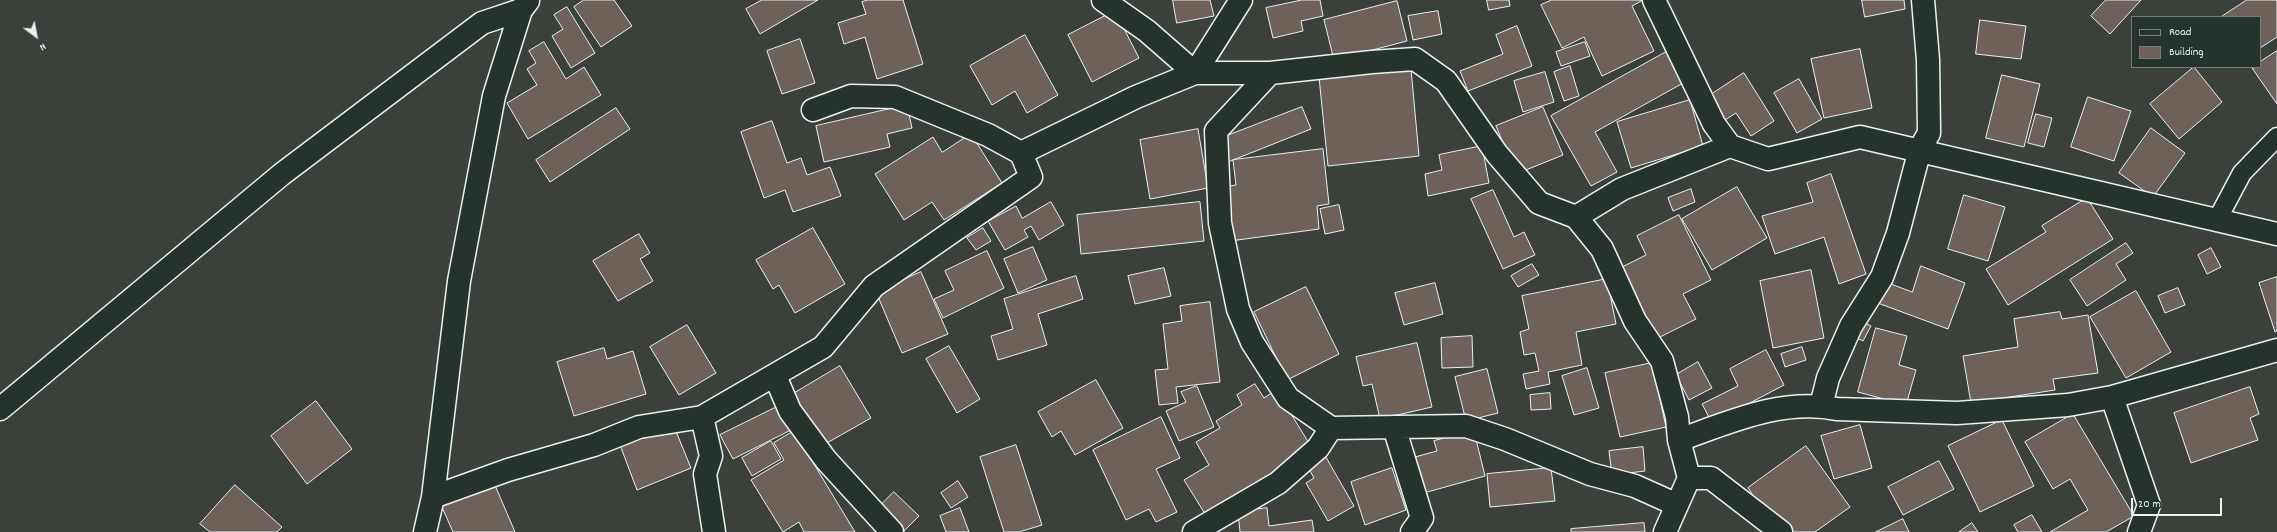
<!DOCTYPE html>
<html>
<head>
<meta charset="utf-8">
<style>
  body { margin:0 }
  #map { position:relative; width:2277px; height:532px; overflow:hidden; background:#3b413a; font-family:Dekko,sans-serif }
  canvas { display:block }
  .legend { position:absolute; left:2131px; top:16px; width:130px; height:52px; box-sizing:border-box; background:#26332d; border:1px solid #747f7e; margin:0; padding:5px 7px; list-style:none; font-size:12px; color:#e8f1f8 }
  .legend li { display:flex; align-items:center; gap:8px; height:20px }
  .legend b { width:20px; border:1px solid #747f7e }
  .north { position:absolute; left:16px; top:16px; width:40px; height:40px; -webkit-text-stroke:3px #26332d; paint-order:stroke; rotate:148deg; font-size:11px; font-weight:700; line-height:16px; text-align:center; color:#e8f1f8 }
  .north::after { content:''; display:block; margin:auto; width:14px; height:18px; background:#e8f1f8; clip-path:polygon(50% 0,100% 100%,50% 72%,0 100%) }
  .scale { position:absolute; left:2131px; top:498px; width:91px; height:18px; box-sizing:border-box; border:2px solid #e8f1f8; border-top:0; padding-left:5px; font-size:12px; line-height:14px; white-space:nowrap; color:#e8f1f8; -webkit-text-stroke:3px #26332d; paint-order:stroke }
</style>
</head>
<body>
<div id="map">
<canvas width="2277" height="532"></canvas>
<ul class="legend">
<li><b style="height:5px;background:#26332d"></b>Road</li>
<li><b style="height:11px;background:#6d615a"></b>Building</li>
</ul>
<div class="north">N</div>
<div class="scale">20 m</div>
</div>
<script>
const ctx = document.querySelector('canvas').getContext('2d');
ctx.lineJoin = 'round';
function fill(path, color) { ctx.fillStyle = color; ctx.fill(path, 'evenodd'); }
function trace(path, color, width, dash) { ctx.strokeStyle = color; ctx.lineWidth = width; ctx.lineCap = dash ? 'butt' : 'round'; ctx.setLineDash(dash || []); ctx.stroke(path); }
const building = new Path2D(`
  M 584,0 L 614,0 L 632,26 L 601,47 L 574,7 Z
  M 762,0 L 818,0 L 760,34 L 746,9 Z
  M 868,0 L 903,0 L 923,64 L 877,79 L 865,37 L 844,44 L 838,23 L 866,14 L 862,2 Z
  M 1173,0 L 1210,0 L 1214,16 L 1177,23 Z
  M 1302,0 L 1320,0 L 1323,16 L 1301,21 L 1303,31 L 1273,38 L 1266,8 Z
  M 1487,0 L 1509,0 L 1510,6 L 1489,10 Z
  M 1552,0 L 1643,0 L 1632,6 L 1654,51 L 1602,76 L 1584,37 L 1562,48 L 1541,5 Z
  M 1862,0 L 1904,0 L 1905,9 L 1865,17 Z
  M 2106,0 L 2141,0 L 2110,34 L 2091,16 Z
  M 2247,0 L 2277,0 L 2277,37 L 2260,48 L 2260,17 L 2221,17 Z
  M 1397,1 L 1407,41 L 1334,60 L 1324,20 Z
  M 567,7 L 595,53 L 571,68 L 552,36 L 563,29 L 554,15 Z
  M 1115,11 L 1139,58 L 1092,82 L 1068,35 Z
  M 1438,11 L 1442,34 L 1413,40 L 1408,16 Z
  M 1980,20 L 2026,26 L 2021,59 L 1976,54 Z
  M 1517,26 L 1532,66 L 1468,91 L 1460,71 L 1503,54 L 1496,35 Z
  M 1025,35 L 1058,95 L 1027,113 L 1015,91 L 992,105 L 970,66 Z
  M 800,39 L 815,83 L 782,94 L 767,51 Z
  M 544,42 L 566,79 L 584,67 L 601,95 L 528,139 L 507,103 L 537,85 L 527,69 L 536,63 L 529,51 Z
  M 1585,42 L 1590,56 L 1561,66 L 1556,52 Z
  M 1860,49 L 1872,108 L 1824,118 L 1811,59 Z
  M 1668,51 L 1685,82 L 1595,132 L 1617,172 L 1591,186 L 1551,116 Z
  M 2277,51 L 2277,104 L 2252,68 L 2260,67 L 2260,62 Z
  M 1570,66 L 1579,96 L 1564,101 L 1554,72 Z
  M 2194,67 L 2222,102 L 2179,139 L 2150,104 Z
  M 1411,69 L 1419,156 L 1328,166 L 1319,77 Z
  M 1545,72 L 1554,102 L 1523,112 L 1514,81 Z
  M 1744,73 L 1774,121 L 1751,136 L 1736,113 L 1725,120 L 1709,96 Z
  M 2002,75 L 2040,84 L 2024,147 L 1986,138 Z
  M 1799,79 L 1822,119 L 1797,133 L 1774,93 Z
  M 2088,97 L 2131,111 L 2114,161 L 2071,147 Z
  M 1690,100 L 1703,146 L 1631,168 L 1617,122 Z
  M 907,105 L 912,128 L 887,134 L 890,147 L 824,162 L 816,126 Z
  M 1302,107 L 1311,129 L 1228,162 L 1219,139 Z
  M 1543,107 L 1563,155 L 1516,174 L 1496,126 Z
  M 616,108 L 630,129 L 550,182 L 536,160 Z
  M 2036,114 L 2052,118 L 2044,147 L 2028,143 Z
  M 772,121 L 787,163 L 801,158 L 807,175 L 830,167 L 841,196 L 793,212 L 785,190 L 764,198 L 741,132 Z
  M 2151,128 L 2185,153 L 2153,197 L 2119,173 Z
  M 1198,129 L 1208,188 L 1150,199 L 1140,140 Z
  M 971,134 L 1002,183 L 944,220 L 932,202 L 904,220 L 875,174 L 933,137 L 942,152 Z
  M 1482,146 L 1489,183 L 1428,196 L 1425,174 L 1442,170 L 1439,155 Z
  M 1323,149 L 1329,204 L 1317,206 L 1319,229 L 1230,241 L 1223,187 L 1236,185 L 1233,160 Z
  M 1831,174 L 1866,274 L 1839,284 L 1824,237 L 1775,254 L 1762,216 L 1813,202 L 1807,183 Z
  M 1737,187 L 1767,238 L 1712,270 L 1682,219 Z
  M 1691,189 L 1695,202 L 1673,211 L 1668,198 Z
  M 1493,190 L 1514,237 L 1524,232 L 1535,255 L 1503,269 L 1471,199 Z
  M 1964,195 L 2005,207 L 1988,261 L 1948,249 Z
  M 2087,198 L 2113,239 L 2008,305 L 1986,269 L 2046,232 L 2042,226 Z
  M 1051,202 L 1064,225 L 1039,240 L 1031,226 L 1024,230 L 1028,237 L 1005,250 L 988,221 L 1016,206 L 1022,218 Z
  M 1200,202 L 1204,241 L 1081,254 L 1077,215 Z
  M 1339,205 L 1344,230 L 1325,234 L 1320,209 Z
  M 1679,215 L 1711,280 L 1683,294 L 1696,319 L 1656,339 L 1620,268 L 1646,255 L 1637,236 Z
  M 813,228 L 845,284 L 795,313 L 779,285 L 773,289 L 756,260 Z
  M 983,228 L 991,241 L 976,250 L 967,238 Z
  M 639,234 L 650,253 L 640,259 L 653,281 L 618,301 L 593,261 Z
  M 2126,243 L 2133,253 L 2116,264 L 2126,280 L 2087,306 L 2070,280 Z
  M 1033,247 L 1047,280 L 1018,293 L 1004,259 Z
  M 2211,248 L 2221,267 L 2207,274 L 2198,255 Z
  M 987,251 L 1004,288 L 943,318 L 934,299 L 954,290 L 945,271 Z
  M 1532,264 L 1539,275 L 1518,287 L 1511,276 Z
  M 1921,266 L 1965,283 L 1948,329 L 1875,302 L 1883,281 L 1912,292 Z
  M 1164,268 L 1171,296 L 1135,304 L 1128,276 Z
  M 1811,270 L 1824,338 L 1773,348 L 1760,281 Z
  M 921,272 L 948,334 L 902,353 L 876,292 Z
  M 1076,276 L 1083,299 L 1038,314 L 1047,345 L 998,360 L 991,336 L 1013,329 L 1004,299 Z
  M 2277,277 L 2277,331 L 2275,332 L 2259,283 Z
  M 1607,279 L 1616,324 L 1576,332 L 1582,365 L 1548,372 L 1550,384 L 1526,389 L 1523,374 L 1539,371 L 1535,353 L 1524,355 L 1520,332 L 1529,329 L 1522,296 Z
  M 1435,283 L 1443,314 L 1404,325 L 1395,293 Z
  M 1306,287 L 1339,354 L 1287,380 L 1254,312 Z
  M 2178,288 L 2185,305 L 2165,313 L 2158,296 Z
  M 2136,291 L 2171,352 L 2126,378 L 2090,317 Z
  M 1210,302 L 1220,382 L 1176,387 L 1178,403 L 1159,405 L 1155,370 L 1168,369 L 1163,324 L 1182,321 L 1180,306 Z
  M 2060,312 L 2062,319 L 2088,315 L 2098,373 L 2053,379 L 2055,390 L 1971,403 L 1963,356 L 2018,347 L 2014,319 Z
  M 1856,319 L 1871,326 L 1863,341 L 1849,334 Z
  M 687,325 L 716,373 L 679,395 L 650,347 Z
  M 1876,328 L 1907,336 L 1899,365 L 1916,370 L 1906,405 L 1858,392 Z
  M 1472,336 L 1473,367 L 1442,368 L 1441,338 Z
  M 1417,343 L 1432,407 L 1380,419 L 1372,384 L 1363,386 L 1356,357 Z
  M 949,346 L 980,399 L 957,413 L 926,359 Z
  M 1802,347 L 1806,360 L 1785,367 L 1781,354 Z
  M 604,348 L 607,359 L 633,351 L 646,394 L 574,416 L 557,362 Z
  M 1766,350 L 1784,385 L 1712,423 L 1702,404 L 1738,386 L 1730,369 Z
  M 1698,362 L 1712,388 L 1689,400 L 1676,375 Z
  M 1652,363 L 1666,427 L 1620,437 L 1605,373 Z
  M 840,366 L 871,418 L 818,448 L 788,397 Z
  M 1587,368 L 1599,408 L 1574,415 L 1562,376 Z
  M 1487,369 L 1498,413 L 1466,421 L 1455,377 Z
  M 1096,380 L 1123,428 L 1075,455 L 1061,431 L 1052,437 L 1038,412 Z
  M 1255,384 L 1264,398 L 1276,390 L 1314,451 L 1207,517 L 1184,480 L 1209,465 L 1196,442 L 1220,428 L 1216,421 L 1242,405 L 1237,395 Z
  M 1197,386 L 1214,427 L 1179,441 L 1166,411 L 1186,402 L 1181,392 Z
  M 2250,387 L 2259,414 L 2250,418 L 2258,440 L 2191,463 L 2174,413 Z
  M 1550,393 L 1551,409 L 1531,410 L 1530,395 Z
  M 316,401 L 352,449 L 307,484 L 271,436 Z
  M 781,405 L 793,429 L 733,459 L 720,435 Z
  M 2073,414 L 2134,516 L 2106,532 L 2050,532 L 2088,510 L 2070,479 L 2053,489 L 2025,442 Z
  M 1161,417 L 1180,458 L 1156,469 L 1177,512 L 1156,522 L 1149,509 L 1126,520 L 1093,450 Z
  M 2002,420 L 2034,486 L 1980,512 L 1948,446 Z
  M 673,424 L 691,468 L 637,490 L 620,445 Z
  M 1860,425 L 1872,468 L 1834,479 L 1821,436 Z
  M 794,431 L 855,532 L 804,532 L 799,522 L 783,532 L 751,480 L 784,460 L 774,443 Z
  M 1474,431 L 1485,476 L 1420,494 L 1411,458 L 1437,451 L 1434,441 Z
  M 771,441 L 781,459 L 752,476 L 742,458 Z
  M 1016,445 L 1042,525 L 1019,532 L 1004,532 L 980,457 Z
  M 1806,446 L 1850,507 L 1815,532 L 1792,532 L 1780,516 L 1772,522 L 1748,488 Z
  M 1643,447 L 1645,471 L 1612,475 L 1609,451 Z
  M 1323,452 L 1354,506 L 1328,521 L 1306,483 L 1314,478 L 1305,462 Z
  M 1939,461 L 1954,489 L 1903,515 L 1888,487 Z
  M 1392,468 L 1406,510 L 1365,525 L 1351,482 Z
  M 1551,468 L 1555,501 L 1490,507 L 1487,474 Z
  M 958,481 L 968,497 L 951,508 L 941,493 Z
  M 494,483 L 515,532 L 453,532 L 442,507 Z
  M 235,485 L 282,527 L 277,532 L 210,532 L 200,524 Z
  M 894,492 L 919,516 L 903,532 L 901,532 L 877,509 Z
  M 960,508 L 969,532 L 946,532 L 940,516 Z
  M 1267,508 L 1269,526 L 1312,520 L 1314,532 L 1240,532 L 1238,512 Z
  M 2032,515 L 2042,532 L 2018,532 L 2014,525 Z
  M 1903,519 L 1909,532 L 1876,532 Z
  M 1644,523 L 1645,532 L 1571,532 L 1571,529 Z
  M 1972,523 L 1978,532 L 1959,532 Z`);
const service = new Path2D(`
  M 2217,220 L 2242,173 L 2277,137`);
const minor = new Path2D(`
  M 1103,0 L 1147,31 L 1195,73 L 1241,0
  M 1654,0 L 1714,124 L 1730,146 L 1768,159 L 1860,137 L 2277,234
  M 1270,73 L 1216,131 L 1220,223 L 1238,309 L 1252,342 L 1288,398 L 1331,428 L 1466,426 L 1505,439 L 1590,474 L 1635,486 L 1675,504
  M 813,110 L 851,96 L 895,97 L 988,135 L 1021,153
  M 1576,217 L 1622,189 L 1730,146
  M 775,376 L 790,411 L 826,460 L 892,532
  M 2112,397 L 2149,505 L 2139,532
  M 1821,406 L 1828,378 L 1851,326 L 1882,277 L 1898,233 L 1920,149 L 1929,133 L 1928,60 L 1923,0
  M 0,409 L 282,174 L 482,23 L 521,10
  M 702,417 L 711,456 L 705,474 L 714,532
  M 1394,427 L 1422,518 L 1412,532
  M 1689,478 L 1711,478 L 1781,532
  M 433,497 L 508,470 L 594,445 L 639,427 L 702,417 L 823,347 L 874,286 L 1031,177 L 1021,153 L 1136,97 L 1195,73 L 1270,73 L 1372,62 L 1415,59 L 1446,81 L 1497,154 L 1539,203 L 1576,217 L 1602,249 L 1635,321 L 1662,361 L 1677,417 L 1679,440
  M 425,532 L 433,497 L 459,281 L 494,96 L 521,10 L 528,1
  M 1194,532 L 1278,483 L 1318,448 L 1331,428
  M 1665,532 L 1689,478 L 1679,440 C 1730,422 1782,398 1837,409 L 1957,413 L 2068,405 L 2112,397 L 2277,350`);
fill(building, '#6d615a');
trace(building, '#e8f1f8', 1);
trace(service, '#e8f1f8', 21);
trace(minor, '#e8f1f8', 25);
trace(service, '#26332d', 18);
trace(minor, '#26332d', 22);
</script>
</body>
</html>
